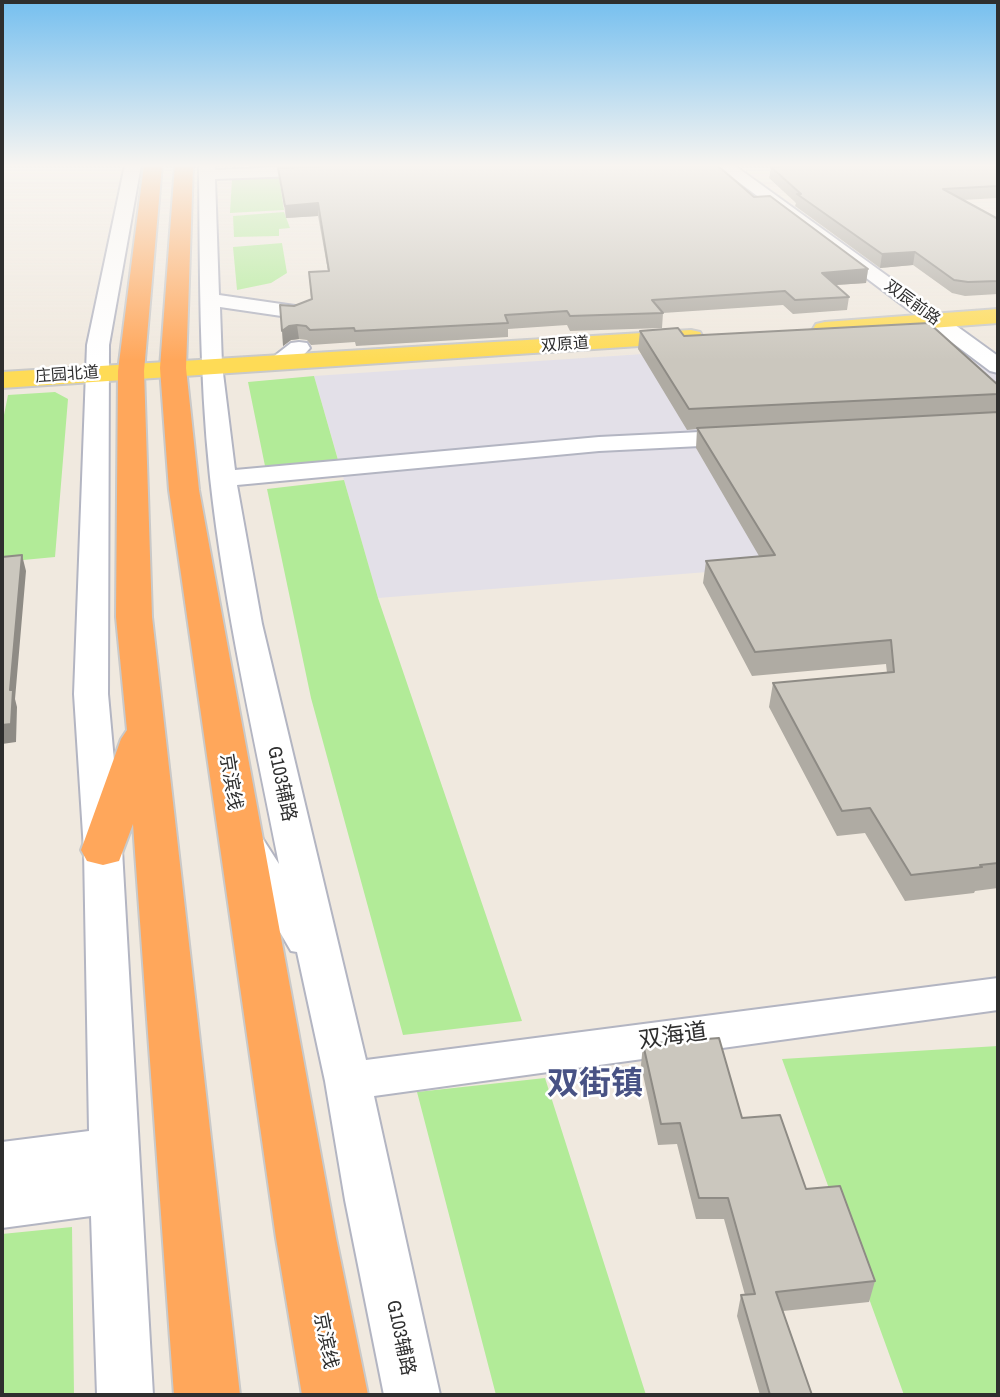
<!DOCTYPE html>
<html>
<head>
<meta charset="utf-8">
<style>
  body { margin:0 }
  #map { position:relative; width:1000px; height:1397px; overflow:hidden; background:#f0e9df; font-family:"Archivo Narrow",sans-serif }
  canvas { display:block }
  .frame { position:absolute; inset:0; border:4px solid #2e2e2e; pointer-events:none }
</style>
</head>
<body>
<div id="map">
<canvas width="1000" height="1397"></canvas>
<div class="frame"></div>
</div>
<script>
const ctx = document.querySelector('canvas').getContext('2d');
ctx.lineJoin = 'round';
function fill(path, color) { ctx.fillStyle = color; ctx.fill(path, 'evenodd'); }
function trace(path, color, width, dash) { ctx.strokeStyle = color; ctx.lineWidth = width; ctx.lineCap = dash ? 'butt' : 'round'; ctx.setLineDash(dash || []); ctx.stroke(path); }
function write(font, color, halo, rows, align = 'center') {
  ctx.font = font + ' "Archivo Narrow","Noto Sans SC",sans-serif'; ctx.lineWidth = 5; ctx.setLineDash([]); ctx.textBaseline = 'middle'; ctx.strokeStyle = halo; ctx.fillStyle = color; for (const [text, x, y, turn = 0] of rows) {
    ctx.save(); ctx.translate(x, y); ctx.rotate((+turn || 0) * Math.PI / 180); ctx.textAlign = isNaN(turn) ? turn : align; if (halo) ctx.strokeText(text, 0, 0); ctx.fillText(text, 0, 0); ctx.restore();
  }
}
const industrial = new Path2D(`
  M 927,335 L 952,341 L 998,376 L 998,566 L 986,550 L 378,598 L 314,376 Z`);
const green = new Path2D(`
  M 279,176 L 284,210 L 230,213 L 232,178 Z
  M 284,212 L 290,228 L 279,229 L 279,236 L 234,237 L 233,216 Z
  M 282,243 L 287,273 L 271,283 L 237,290 L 233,247 Z
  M 314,376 L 338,460 L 265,466 L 248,382 Z
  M 55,392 L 68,399 L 55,557 L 2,562 L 2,425 L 8,395 Z
  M 344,480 L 378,598 L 522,1021 L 403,1035 L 311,698 L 267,489 Z
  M 998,1046 L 998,1395 L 904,1395 L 782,1059 Z
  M 545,1078 L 646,1395 L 496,1395 L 417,1092 Z
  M 72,1227 L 74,1395 L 2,1395 L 2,1234 Z`);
const minor = new Path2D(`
  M 125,165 L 141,165 L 109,345 L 108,694 L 122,850 L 153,1395 L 97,1395 L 91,1216 L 2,1228 L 2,1142 L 89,1131 L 84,850 L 74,694 L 87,345 Z
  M 199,165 L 215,165 L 215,170 L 324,165 L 332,170 L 324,175 L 215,179 L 219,295 L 295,306 L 302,308 L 305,312 L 302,316 L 295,318 L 220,307 L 222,365 L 235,470 L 599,437 L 741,430 L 750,432 L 753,437 L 750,442 L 741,444 L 599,451 L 237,485 L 262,624 L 366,1060 L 998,978 L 998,1010 L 374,1096 L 440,1395 L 384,1395 L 345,1200 L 325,1081 L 297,952 L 291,951 L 229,845 L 235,836 L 248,832 L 261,836 L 279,864 C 254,736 224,607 210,477 C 199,373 200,270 199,165 Z
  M 716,165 L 734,165 L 998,356 L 998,373 L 990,371 Z
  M 299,342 L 307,343 L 310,348 C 301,359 286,369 271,366 L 268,361 L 291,343 Z`);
const major = new Path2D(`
  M 998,309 L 998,323 L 825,336 L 816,334 L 813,329 L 816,324 L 825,322 Z
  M 691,330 L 700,332 L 703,337 L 700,342 L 2,388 L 2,372 Z`);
const highway = new Path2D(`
  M 144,165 L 162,165 L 144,371 L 152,617 L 240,1395 L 174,1395 L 133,824 L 119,861 L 103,865 L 87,861 L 81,850 L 121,739 L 127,730 L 116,617 L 118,371 Z
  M 175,165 L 193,165 L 186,368 L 199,490 L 336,1238 L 368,1395 L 302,1395 L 276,1238 L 169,490 L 160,368 Z`);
const wall = new Path2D(`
  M 767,165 L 998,165 L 998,198 L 963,200 L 998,219 L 998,294 L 965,296 L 952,293 L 913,265 L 880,268 L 795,206 L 796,203 L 769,178 L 771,168 Z
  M 278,168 L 754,197 L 868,269 L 866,283 L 836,285 L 849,297 L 847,310 L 793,314 L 783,305 L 663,313 L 662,328 L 570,331 L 567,325 L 508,329 L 508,337 L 356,346 L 355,342 L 311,345 L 307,340 L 299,339 L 291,340 L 283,346 L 294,306 L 311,299 L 309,272 L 328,271 L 318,216 L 286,218 Z
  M 640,331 L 684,336 L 998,385 L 998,888 L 975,891 L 974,893 L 905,901 L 865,833 L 837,836 L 769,707 L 773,683 L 887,673 L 886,664 L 752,676 L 703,583 L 706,561 L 759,556 L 696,448 L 697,429 L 687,430 L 638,349 Z
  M 643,1044 L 742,1118 L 806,1189 L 875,1281 L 869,1302 L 783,1311 L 812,1395 L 760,1395 L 737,1316 L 741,1295 L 745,1295 L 724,1219 L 696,1219 L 677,1144 L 658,1145 L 641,1065 Z`);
const shadedWall = new Path2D(`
  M 318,203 L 318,216 L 286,218 L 285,206 Z
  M 915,252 L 913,265 L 880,268 L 882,254 Z
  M 868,269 L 866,283 L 820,286 L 822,273 Z
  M 297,325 L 299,339 L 291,340 L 283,346 L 282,331 L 289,326 Z
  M 22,555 L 26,571 L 15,699 L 17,707 L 16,742 L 2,744 L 2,725 L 10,690 Z`);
const building = new Path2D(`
  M 354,165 L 717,165 L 754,197 L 770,196 L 868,269 L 822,273 L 849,297 L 795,300 L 785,291 L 652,300 L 663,313 L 570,316 L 567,311 L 505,315 L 508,323 L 355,331 L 354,328 L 310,330 L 306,326 L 297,325 L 289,326 L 282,331 L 280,305 L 294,306 L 312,299 L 309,272 L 329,271 L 318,203 L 285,206 L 278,168 Z
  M 783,165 L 998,165 L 998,186 L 943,189 L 998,219 L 998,281 L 968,282 L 954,280 L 915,252 L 882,254 L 797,194 L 801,194 L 771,167 L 784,166 Z
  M 929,323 L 998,385 L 998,394 L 689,409 L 640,331 L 678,328 L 684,336 Z
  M 998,412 L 998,863 L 980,865 L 982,867 L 911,875 L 870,808 L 842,811 L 773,683 L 894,672 L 891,640 L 755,652 L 706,561 L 775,555 L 697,428 Z
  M 22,555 L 10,690 L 13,690 L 11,724 L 2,725 L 2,557 Z
  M 719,1038 L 742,1118 L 780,1115 L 806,1189 L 840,1186 L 875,1281 L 776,1292 L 812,1395 L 770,1395 L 741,1295 L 755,1294 L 728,1198 L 699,1198 L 680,1123 L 661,1124 L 643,1044 Z`);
const farStreetnames = [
  ["双辰前路",912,303,36],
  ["双原道",565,345,-4],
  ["庄园北道",67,375,-4]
];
const streetNames = [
  ["京滨线",230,782,81],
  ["G103辅路",281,784,78],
  ["G103辅路",400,1338,78],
  ["京滨线",325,1341,79]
];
const nearStreetnames = [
  ["双海道",673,1037,-8]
];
const nearDistrictnames = [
  ["双街镇",595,1085]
];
fill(industrial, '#e3e0e8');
fill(green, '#b2eb98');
trace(minor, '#b3b5c2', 4);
trace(major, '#c9c9c9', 4);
trace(highway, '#c9c9c9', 4);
fill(minor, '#fff');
fill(major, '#fedb56');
fill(highway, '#ffa75b');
fill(wall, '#afaba3');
fill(shadedWall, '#8e8b85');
fill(building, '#cbc7be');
trace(building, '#8e8b85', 2);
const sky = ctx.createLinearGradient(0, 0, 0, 360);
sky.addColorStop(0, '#75bfef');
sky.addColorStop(0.46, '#f8f5f1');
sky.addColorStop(1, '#f8f5f100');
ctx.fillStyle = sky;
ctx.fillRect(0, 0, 1000, 360);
write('16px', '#2e2e2e', '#fff', farStreetnames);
write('19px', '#2e2e2e', '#fff', streetNames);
write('23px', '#2e2e2e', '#fff', nearStreetnames);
write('bold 32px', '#485284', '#fff', nearDistrictnames);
</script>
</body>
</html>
